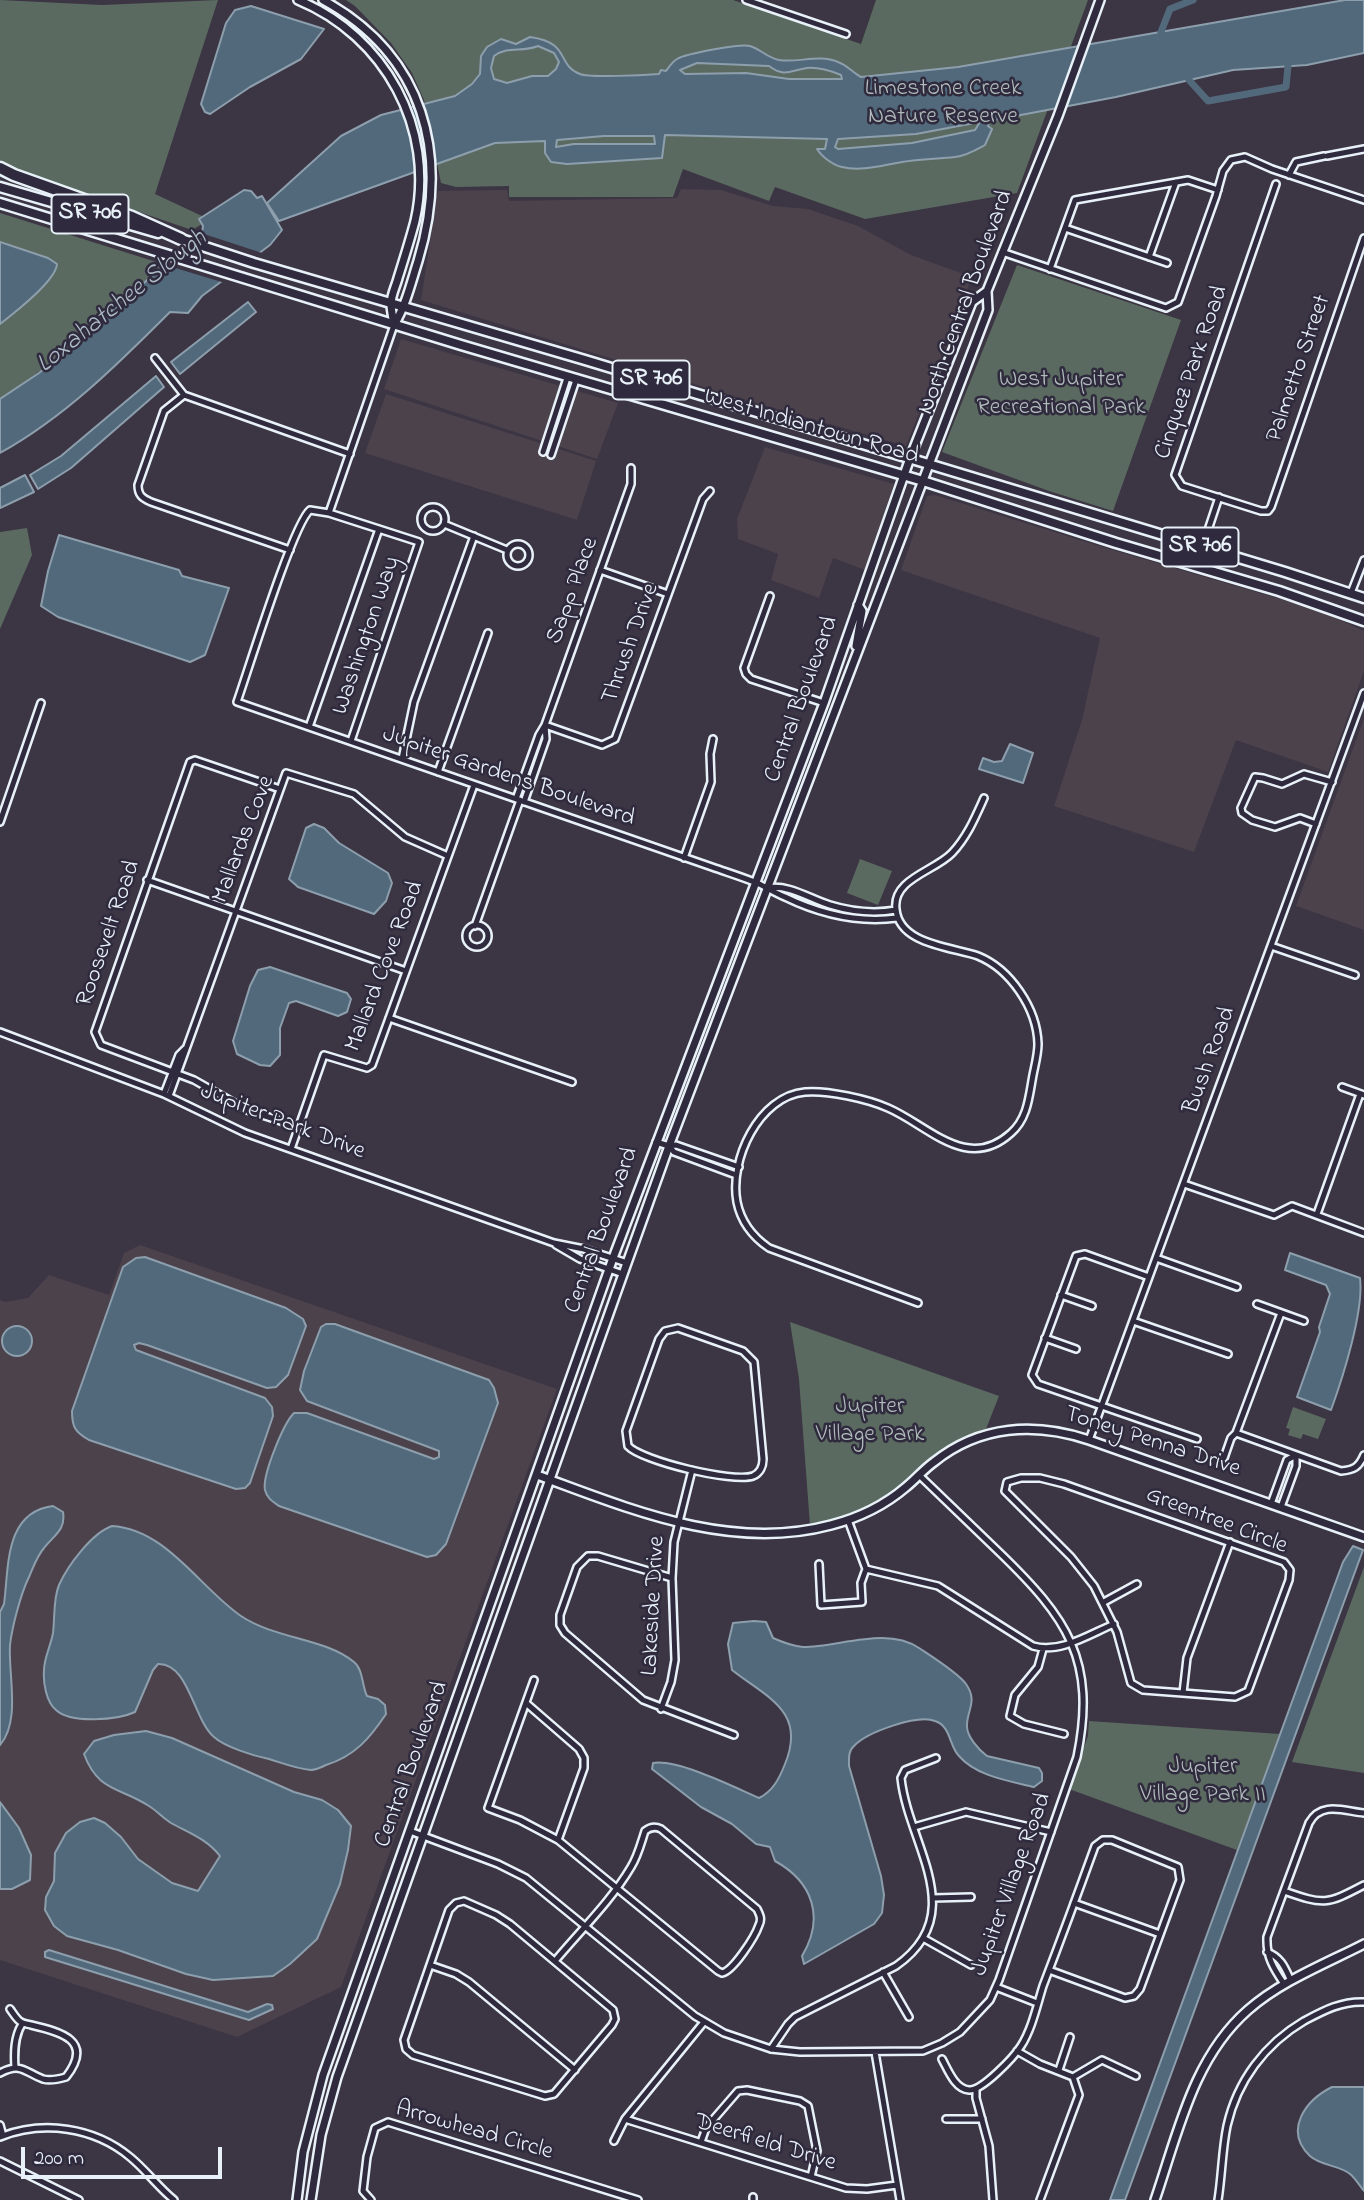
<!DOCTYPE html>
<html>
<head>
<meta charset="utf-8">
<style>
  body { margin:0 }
  #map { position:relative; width:1364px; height:2200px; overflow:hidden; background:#3c3544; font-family:"Indie Flower",sans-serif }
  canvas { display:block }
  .scale { position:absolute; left:21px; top:2147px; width:201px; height:32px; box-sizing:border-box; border:4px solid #e8f1f8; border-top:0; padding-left:9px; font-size:21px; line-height:24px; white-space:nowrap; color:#e8f1f8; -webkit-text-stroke:5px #2f2a3d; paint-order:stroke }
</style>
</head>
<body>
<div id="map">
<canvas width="1364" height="2200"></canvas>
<div class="scale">200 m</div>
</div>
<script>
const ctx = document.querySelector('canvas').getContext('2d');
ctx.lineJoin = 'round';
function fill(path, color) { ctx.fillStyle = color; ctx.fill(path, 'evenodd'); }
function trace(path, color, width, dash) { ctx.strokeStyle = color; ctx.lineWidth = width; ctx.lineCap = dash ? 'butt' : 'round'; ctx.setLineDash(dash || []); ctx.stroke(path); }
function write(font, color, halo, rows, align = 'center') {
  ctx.font = font + ' "Indie Flower",sans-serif'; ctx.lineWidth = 5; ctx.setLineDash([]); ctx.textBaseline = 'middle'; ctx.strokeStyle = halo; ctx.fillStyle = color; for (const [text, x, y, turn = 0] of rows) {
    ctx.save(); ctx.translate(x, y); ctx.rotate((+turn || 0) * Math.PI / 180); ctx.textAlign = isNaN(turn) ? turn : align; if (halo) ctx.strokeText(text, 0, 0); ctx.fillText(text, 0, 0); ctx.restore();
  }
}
const built = new Path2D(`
  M 681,189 L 721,190 L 773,206 L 808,209 L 858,226 L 911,255 L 972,277 L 906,446 L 753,402 L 421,300 L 438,191 L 507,190 L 509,201 L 677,198 Z
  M 401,339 L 618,403 L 597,459 L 384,389 Z
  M 386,394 L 596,461 L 577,520 L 365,453 Z
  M 765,447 L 894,484 L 865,570 L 833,558 L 819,598 L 771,580 L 778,554 L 738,539 L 737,519 Z
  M 935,495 L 1109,549 L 1318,610 L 1364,631 L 1364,671 L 1328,772 L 1236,740 L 1194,852 L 1054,806 L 1082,720 L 1100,638 L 901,570 L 927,496 Z
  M 1364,718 L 1364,930 L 1296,906 Z
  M 140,1245 L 557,1389 L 341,1987 L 237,2037 L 0,1960 L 0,1300 L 5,1302 L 28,1298 L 49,1275 L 109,1295 L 124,1253 Z`);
const green = new Path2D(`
  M 0,0 L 102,5 L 218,0 L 155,194 L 202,216 L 199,219 L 202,224 L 192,230 L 28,174 L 0,160 Z
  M 346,0 L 733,0 L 861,44 L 876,0 L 1088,0 L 1017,193 L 865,219 L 775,187 L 769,201 L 683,169 L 673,197 L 509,197 L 509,186 L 456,187 L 441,183 L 424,100 L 412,73 L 391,43 L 355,6 Z
  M 0,213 L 166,265 C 109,308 60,361 0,399 L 0,324 L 27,299 L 48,258 L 0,242 Z
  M 1017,265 L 1181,320 L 1113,511 L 1049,491 L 942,452 Z
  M 27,528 L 32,555 L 0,629 L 0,532 Z
  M 860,859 L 892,871 L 878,905 L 847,893 Z
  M 790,1322 L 999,1396 L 986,1429 C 965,1437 945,1446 927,1460 C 916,1469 907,1481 895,1490 C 870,1509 840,1519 810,1525 L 799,1379 Z
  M 1293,1407 L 1326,1419 L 1318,1439 L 1303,1434 L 1301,1439 L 1288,1435 L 1290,1429 L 1286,1428 Z
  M 1364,1567 L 1364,1773 L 1292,1762 Z
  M 1089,1721 L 1280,1734 L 1237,1850 L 1069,1789 L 1088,1736 Z`);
const water = new Path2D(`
  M 1345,0 L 1364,0 L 1364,53 L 1307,65 L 1233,70 L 1116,97 L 989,121 L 988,126 L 992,129 L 985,145 C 976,150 966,156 955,157 C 937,159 920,159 902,162 C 883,165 861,172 842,167 C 833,165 822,157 817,149 L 825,149 L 827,139 L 665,135 L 662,158 L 567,164 L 551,162 L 545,153 L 545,141 L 495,143 L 279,221 L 267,203 L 341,136 L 381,115 L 455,96 L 472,84 L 480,74 L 481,56 L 487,47 L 501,39 L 516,44 L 530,37 C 572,43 555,64 580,74 C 589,78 645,75 659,74 L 661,70 L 666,71 C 669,67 672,62 677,59 C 685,54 741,43 750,46 C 760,49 768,58 779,60 C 798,63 819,54 838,62 C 847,65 853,73 861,77 L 958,67 ZM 538,46 L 554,53 L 559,62 L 556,69 L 548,76 L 532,76 L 507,83 L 494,79 L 491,68 L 494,56 C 509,45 521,53 538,46 ZM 697,63 L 769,66 C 785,78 791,70 807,68 C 818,67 831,71 841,75 L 842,79 L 789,79 L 746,73 L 685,74 L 680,70 ZM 980,122 L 975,130 L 912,143 L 838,149 L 835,147 L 838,139 L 916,134 ZM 604,136 L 654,136 L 655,144 L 574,144 L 556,147 L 557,140 Z
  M 251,6 L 324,29 L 301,59 L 250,87 L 210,114 L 205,112 L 201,104 L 226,23 L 235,10 Z
  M 244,190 L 251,191 L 257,198 L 262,196 L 282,230 L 270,245 L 202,296 L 188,313 L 170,312 C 118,364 65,417 0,453 L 0,399 L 39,373 L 202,233 L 203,226 L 199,219 Z
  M 0,242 L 48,258 L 57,264 C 56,281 14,313 0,324 Z
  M 248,302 L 256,312 L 180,374 L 171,362 Z
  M 156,376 L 164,387 L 71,468 L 38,489 L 30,475 L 61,456 Z
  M 25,475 L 34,492 L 0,508 L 0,488 Z
  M 59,535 L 179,570 L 182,576 L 229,588 L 205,655 L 190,662 L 58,617 L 41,606 L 48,571 Z
  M 1010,744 L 1033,753 L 1023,783 L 979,769 L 983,758 L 994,762 L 1002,761 Z
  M 314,824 L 324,828 L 339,843 L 388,873 L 392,883 L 386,901 L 374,914 L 298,887 L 289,879 L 306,828 Z
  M 270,967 L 347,993 L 351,999 L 347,1012 L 338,1016 L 296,1001 L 289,1003 L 280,1028 L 280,1055 L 270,1066 L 260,1065 L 237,1054 L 233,1041 L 250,986 L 258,970 Z
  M 1290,1253 L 1360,1278 C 1364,1311 1343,1377 1331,1410 L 1297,1397 L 1320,1332 L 1319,1327 L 1330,1294 L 1326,1285 L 1285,1270 Z
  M 145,1257 L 286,1308 L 303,1319 L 306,1326 L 288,1375 L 276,1387 L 267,1388 L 147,1345 L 139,1343 L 134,1345 L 136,1350 L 265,1398 L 272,1407 L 273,1416 L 250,1483 L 245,1488 L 236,1489 L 89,1440 C 75,1432 72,1427 72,1411 L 123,1267 L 136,1258 Z
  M 326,1324 L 335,1324 L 489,1380 L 494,1388 L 498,1403 L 446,1544 L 436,1555 L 427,1557 L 279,1506 C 272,1501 267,1498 265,1490 C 262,1476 283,1424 294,1413 L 307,1413 L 434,1459 L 439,1457 L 439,1451 L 307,1401 L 300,1390 L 304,1371 L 321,1327 Z
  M2 1341a15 15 0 1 1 30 0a15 15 0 1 1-30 0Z
  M 53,1506 L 63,1512 C 66,1530 54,1535 44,1548 C 37,1556 33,1568 29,1577 C 21,1593 12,1627 10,1645 C 8,1674 21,1721 0,1745 L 0,1612 L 4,1604 C 9,1568 4,1512 53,1506 Z
  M 112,1526 C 166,1529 200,1588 241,1616 C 275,1639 325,1638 354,1662 C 363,1669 362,1686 367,1696 L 378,1699 L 385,1705 L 386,1714 C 370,1738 355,1756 326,1765 C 322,1767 316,1770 311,1770 C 297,1769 282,1763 269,1759 C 254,1756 225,1747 214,1737 C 193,1719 189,1663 158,1664 L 153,1670 L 135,1712 C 118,1720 71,1724 56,1710 C 46,1702 43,1682 44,1670 C 44,1658 51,1645 53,1633 C 55,1618 53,1599 59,1585 C 68,1565 92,1533 112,1526 Z
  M 1353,1546 L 1363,1550 L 1125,2200 L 1110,2200 L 1343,1562 Z
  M 754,1621 L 766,1622 L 773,1638 C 782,1642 792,1646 803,1647 C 839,1647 887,1626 919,1648 C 931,1656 958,1673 966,1684 C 978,1701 967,1710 967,1725 C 966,1736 979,1750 987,1756 L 1039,1768 L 1042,1773 L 1042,1781 L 1034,1787 C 1009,1781 976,1776 959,1756 C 949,1746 951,1726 935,1721 C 918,1714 867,1732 854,1746 C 848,1751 849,1759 849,1766 L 881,1876 L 884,1895 L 882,1913 L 874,1924 L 804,1964 L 802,1956 C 825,1918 813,1882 775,1861 L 770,1847 L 756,1844 L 732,1824 L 701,1807 L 652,1769 L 653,1763 C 678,1759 734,1787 759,1798 C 773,1791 779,1779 785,1764 C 807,1711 766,1697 732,1670 L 728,1644 L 733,1623 Z
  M 146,1731 L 172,1738 L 294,1792 L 322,1800 L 338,1810 L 351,1826 L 348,1850 L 340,1884 L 317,1939 L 290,1964 L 273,1976 L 213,1980 L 186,1974 L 118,1950 L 67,1936 L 54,1926 L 45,1910 L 46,1897 L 54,1881 L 55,1853 L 66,1833 L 80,1822 L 94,1818 L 105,1823 L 121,1837 L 138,1859 L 172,1883 L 198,1891 L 220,1856 C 207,1839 189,1833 171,1823 C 163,1818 157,1811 149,1806 C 120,1787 98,1792 84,1754 L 94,1741 L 114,1735 Z
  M 0,1802 L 19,1828 L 31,1855 L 30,1880 L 12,1889 L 0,1889 Z
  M 49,1950 L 248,2012 L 267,2004 L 272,2005 L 273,2009 L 249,2020 L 45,1957 L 45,1952 Z
  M 1332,2087 L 1364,2087 L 1364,2191 C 1360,2186 1355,2178 1350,2174 C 1339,2165 1321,2166 1310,2156 C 1283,2130 1306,2100 1332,2087 Z`);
const pier = new Path2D(`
  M 198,232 L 262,253 L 225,283 L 162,264 Z`);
const canal = new Path2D(`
  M 1161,32 L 1170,9 L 1193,0
  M 1189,80 L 1208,101 L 1286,87 L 1288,66`);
const street = new Path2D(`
  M 746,0 L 846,34
  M 1327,156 L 1364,149
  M 1289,175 L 1296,162 L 1324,156
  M 1276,184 L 1175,475 L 1182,486 L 1261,511 L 1268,511 L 1271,507 L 1364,238
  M 1065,228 L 1167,263
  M 1002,252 L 1166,308 L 1178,302 L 1216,196 L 1223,171 L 1231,160 L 1245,157 L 1272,169 L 1364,200
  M 1149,257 L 1176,182
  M 1050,269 L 1075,200 L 1188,180 L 1218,190
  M 155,358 L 184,395
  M 184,395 L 164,411 L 138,485 C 138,495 142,498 151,502 L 290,550
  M 184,395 L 350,454
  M 543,452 L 567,378
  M 551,455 L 576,380
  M421 519a12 12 0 1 1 24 0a12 12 0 1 1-24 0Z
  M 329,513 L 394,325
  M 444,524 L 507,550
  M507 555a11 11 0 1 1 22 0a11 11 0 1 1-22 0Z
  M 1199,567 L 1202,548 L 1219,497
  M 600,570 L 668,594
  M 1351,593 L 1364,560
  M 770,596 L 744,668 L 746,674 L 751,679 L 824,703
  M 545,725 L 602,745 L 615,739 L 703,499 L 710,491
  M 309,727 L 379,529
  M 351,741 L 419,542 L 329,513 L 310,510 C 293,524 248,671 237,702 C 395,757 553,813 712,867 C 726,872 742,877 757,883 C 766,887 775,893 785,897 C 820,914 858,923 897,918
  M 402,759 L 414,702 L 474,536
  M 438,772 L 488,633
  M 280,789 L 195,760 L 190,762 L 95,1032 L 101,1045 L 194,1080 L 247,1110 L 299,1127
  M 516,799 L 539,735 L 545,725 L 631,484 L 631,468
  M 524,802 L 546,739 L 545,725
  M 0,822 L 41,703
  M 1316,824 L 1300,818 L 1275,827 L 1252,820 L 1242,813 L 1241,808 L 1255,777 L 1263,778 L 1282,784 L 1304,774 L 1332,782
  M 684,858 L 711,782 L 710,754 L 713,739
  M 147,880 L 406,971
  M 768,888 C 789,884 810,899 830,905 C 853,912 873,914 896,910
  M466 936a11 11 0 1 1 22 0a11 11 0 1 1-22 0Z
  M 475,926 L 520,800
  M 1271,946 L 1355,975
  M 389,1018 L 572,1082
  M 0,1032 L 164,1094 L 245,1133 L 554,1243 L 584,1249 L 627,1263
  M 1342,1087 L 1364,1095
  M 164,1094 L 179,1055 L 185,1049
  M 169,1096 L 286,773 L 354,794 L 405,837 L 448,856
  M 656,1142 L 669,1146 L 676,1145 L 739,1167
  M 669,1146 L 674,1152 L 736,1175
  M 291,1149 L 324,1055 L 367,1068 L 372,1065 L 474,785
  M 1184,1184 L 1274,1215 L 1292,1206 L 1364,1233
  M 1317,1214 L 1360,1094
  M 556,1245 L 580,1259 L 623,1274
  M 1156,1258 L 1237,1287
  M 1149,1277 L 1085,1254 L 1076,1256 L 1032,1375 L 1038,1384 L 1197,1439
  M 1061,1295 L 1092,1306
  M 918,1303 L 769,1248 C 753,1237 741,1222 737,1202 C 729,1160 759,1096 805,1092 C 827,1090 868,1099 888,1108 C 928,1125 967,1173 1011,1133 C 1028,1118 1029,1096 1033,1075 C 1035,1065 1038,1054 1038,1044 C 1037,1008 1010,969 978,956 C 953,947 899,945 896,909 C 892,879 935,871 952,853 C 967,837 975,818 984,798
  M 1257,1304 L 1304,1321
  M 1133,1321 L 1228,1354
  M 678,1328 L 743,1351 L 754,1362 L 763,1459 C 763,1466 760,1473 753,1476 C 733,1483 642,1461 628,1446 L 626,1431 L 659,1339 L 665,1331 Z
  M 1045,1338 L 1076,1349
  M 1236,1433 L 1341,1471 C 1354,1470 1359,1467 1364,1455
  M 1089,1440 L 1364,693
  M 1224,1458 L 1231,1438 L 1236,1433 L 1281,1313
  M 1021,1478 L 1040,1478 L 1064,1484 L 1284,1562 L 1290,1570 L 1289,1580 L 1248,1691 L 1235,1697 L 1143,1690 L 1131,1683 L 1117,1632 L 1094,1586 L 1071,1557 L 1005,1491 L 1007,1482 Z
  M 1271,1504 L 1287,1460 L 1296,1455
  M 1281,1507 L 1296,1466 L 1296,1455
  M 848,1520 L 866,1569 L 938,1586 L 1033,1646 C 1060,1654 1090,1634 1114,1624
  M 819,1564 L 821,1605 L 862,1602 L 861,1583 L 866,1569
  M 672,1578 L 598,1556 L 588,1556 L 577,1567 L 560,1615 L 560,1625 L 565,1633 L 643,1700 L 734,1735
  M 1104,1602 L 1137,1584
  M 1043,1649 L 1038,1667 L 1015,1695 L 1010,1716 L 1024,1724 L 1064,1734
  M 534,1680 L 488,1808 L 520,1820 L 558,1840 L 718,1971 L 722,1973 C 733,1971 755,1937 759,1925 C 762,1919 760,1915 757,1909 L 661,1829 C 655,1826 650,1827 645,1831 C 641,1843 638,1856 631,1867 C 611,1901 580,1931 555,1961
  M 1183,1693 L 1187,1658 L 1230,1542
  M 526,1703 L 579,1749 L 584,1758 L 584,1768 L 558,1840
  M 661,1709 L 671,1682 L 675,1660 L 672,1578 L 674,1542 L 692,1470
  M 914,1827 L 966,1812 L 1051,1832
  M 410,1831 L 498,1864 L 526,1878 L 695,2016 L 724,2033 L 771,2049 L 800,2052 L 923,2051 L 942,2043 L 960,2032 L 990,2000 L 999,1980 L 1077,1757 C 1097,1660 1067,1618 1000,1553 C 973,1527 946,1501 919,1475
  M 1284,1891 C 1324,1905 1326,1905 1364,1885
  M 933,1898 L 971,1897
  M 464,1901 L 496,1915 L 510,1924 L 613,2010 L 615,2019 L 612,2025 L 554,2094 L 545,2096 L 413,2055 L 406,2049 L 404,2040 L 449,1910 L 456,1903 Z
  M 1074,1903 L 1160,1934
  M 923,1938 L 971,1965
  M 1267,1952 C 1281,1957 1285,1968 1291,1981
  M 430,1965 L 456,1974 L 469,1982 L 575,2070
  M 883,1972 L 909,2017
  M 1284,1984 C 1274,1969 1266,1957 1267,1937 L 1309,1823 C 1321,1801 1344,1811 1364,1813
  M 996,1987 L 1037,2003
  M 771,2049 L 788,2024 L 795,2017 L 896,1966 C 971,1913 908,1845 901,1778 L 905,1770 L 936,1758
  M 1017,2051 L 1040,2064 L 1073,2077 L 1079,2095 L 1040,2200
  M 875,2052 L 900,2200
  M 942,2059 C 948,2070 955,2089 969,2090 C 982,2091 1014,2057 1021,2046 C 1032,2029 1037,2005 1043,1986 C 1061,1939 1078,1893 1095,1846 L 1103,1840 L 1112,1840 L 1178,1867 L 1180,1880 L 1140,1989 L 1134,1996 L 1125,1998 L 1049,1970
  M 15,2068 C 14,2053 14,2037 22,2024
  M 1059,2070 L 1070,2037
  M 0,2073 C 22,2062 24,2072 43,2079 C 50,2081 59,2079 66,2077 C 94,2041 62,2032 31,2025 C 28,2024 24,2024 21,2022 C 17,2020 13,2013 10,2009
  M 1073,2077 L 1102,2060 L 1136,2076
  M 976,2089 L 976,2098 L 989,2146 L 993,2200
  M 625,2119 L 846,2188 L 867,2189 L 897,2185
  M 946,2119 L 982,2119
  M 0,2125 L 3,2136
  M 0,2137 C 43,2120 94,2127 130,2157 C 146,2170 158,2187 174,2200
  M 614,2141 L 625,2119 L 704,2022
  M 701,2142 L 706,2128 L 738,2091 L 747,2090 L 800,2101 L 808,2106 L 817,2151 L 811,2177
  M 0,2161 L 79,2200
  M 371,2200 L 363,2191 L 367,2157 L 375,2128 L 388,2122 L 638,2200
  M 753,2200 L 753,2197
  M 1218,2200 C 1222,2175 1222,2150 1227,2126 C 1237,2081 1265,2044 1304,2021 C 1323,2011 1341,2001 1364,2002`);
const secondary = new Path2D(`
  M 298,0 C 385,36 436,129 415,221 C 410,240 404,259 398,278 C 396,286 391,295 391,304 C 391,310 393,318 394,325
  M 323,0 C 425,56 450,155 418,261 C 411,283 406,305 394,325
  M 856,646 L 862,611 L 858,605
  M 537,1475 C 630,1509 730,1552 831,1525 C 858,1518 885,1505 906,1487 C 916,1479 924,1469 934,1462 C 980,1425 1035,1422 1089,1440 L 1364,1537
  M 297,2200 L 303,2152 L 323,2075 L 613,1258 L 824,703 L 910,458 L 972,302 L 987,291
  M 311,2200 L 321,2135 L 337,2077 L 627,1263 L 669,1146 L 988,310 L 987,291 L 1058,116 L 1100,0
  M 1155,2200 C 1178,2133 1193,2058 1248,2010 C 1281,1981 1325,1964 1364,1944`);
const primary = new Path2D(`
  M 0,187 L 158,233
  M 0,203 L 461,345 L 923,481 L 1116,543 L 1279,591 L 1364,621
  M 178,238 L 254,263 L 585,360 L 1285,572 L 1364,598`);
const highway = new Path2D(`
  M 0,168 L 14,175 L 132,217 L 181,239`);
const shields = [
  [90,214,77],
  [651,380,77],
  [1200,547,77]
];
const shieldNames = [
  ["SR 706",90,214],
  ["SR 706",651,380],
  ["SR 706",1200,547]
];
const parkNames = [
  ["Limestone Creek",943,90],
  ["Nature Reserve",943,118],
  ["West Jupiter",1061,381],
  ["Recreational Park",1061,409],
  ["Jupiter",870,1408],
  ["Village Park",870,1436],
  ["Jupiter",1203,1768],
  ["Village Park II",1203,1796]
];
const streetNames = [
  ["North Central Boulevard",967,303,-70],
  ["Palmetto Street",1300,369,-71],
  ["Cinquez Park Road",1193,373,-71],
  ["West Indiantown Road",811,428,16],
  ["Sapp Place",574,591,-70],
  ["Washington Way",368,636,-71],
  ["Thrush Drive",632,644,-70],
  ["Central Boulevard",803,700,-70],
  ["Jupiter Gardens Boulevard",508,778,19],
  ["Mallards Cove",245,840,-69],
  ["Roosevelt Road",110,934,-71],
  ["Mallard Cove Road",386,967,-69],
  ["Bush Road",1211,1061,-70],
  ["Jupiter Park Drive",282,1123,21],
  ["Central Boulevard",603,1231,-70],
  ["Toney Penna Drive",1152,1443,18],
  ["Greentree Circle",1216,1522,21],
  ["Lakeside Drive",655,1606,-87],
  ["Central Boulevard",413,1765,-70],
  ["Jupiter Village Road",1013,1885,-70],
  ["Arrowhead Circle",474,2132,16],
  ["Deerfield Drive",765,2144,17]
];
const waterNames = [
  ["Loxahatchee Slough",123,303,-39]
];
fill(built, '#4c424c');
fill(green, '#5b6a60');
fill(water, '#51697b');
trace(water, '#8d9fad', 2);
fill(pier, '#3c3544');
trace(canal, '#51697b', 7);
trace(street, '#e8f1f8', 10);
trace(secondary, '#e8f1f8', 12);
trace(primary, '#e8f1f8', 13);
trace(highway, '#e8f1f8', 15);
trace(street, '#2f2a3d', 5);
trace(secondary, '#2f2a3d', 7);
trace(primary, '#2f2a3d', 8);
trace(highway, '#2f2a3d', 10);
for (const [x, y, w] of shields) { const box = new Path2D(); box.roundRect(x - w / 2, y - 19.5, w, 39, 5); ctx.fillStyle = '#2f2a3d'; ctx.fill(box); trace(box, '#e8f1f8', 2); }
write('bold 23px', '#e8f1f8', null, shieldNames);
write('24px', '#b0bbbb', '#2f2a3d', parkNames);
write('24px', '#e8f1f8', '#2f2a3d', streetNames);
write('italic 26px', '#acbbc6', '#2f2a3d', waterNames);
</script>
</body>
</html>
